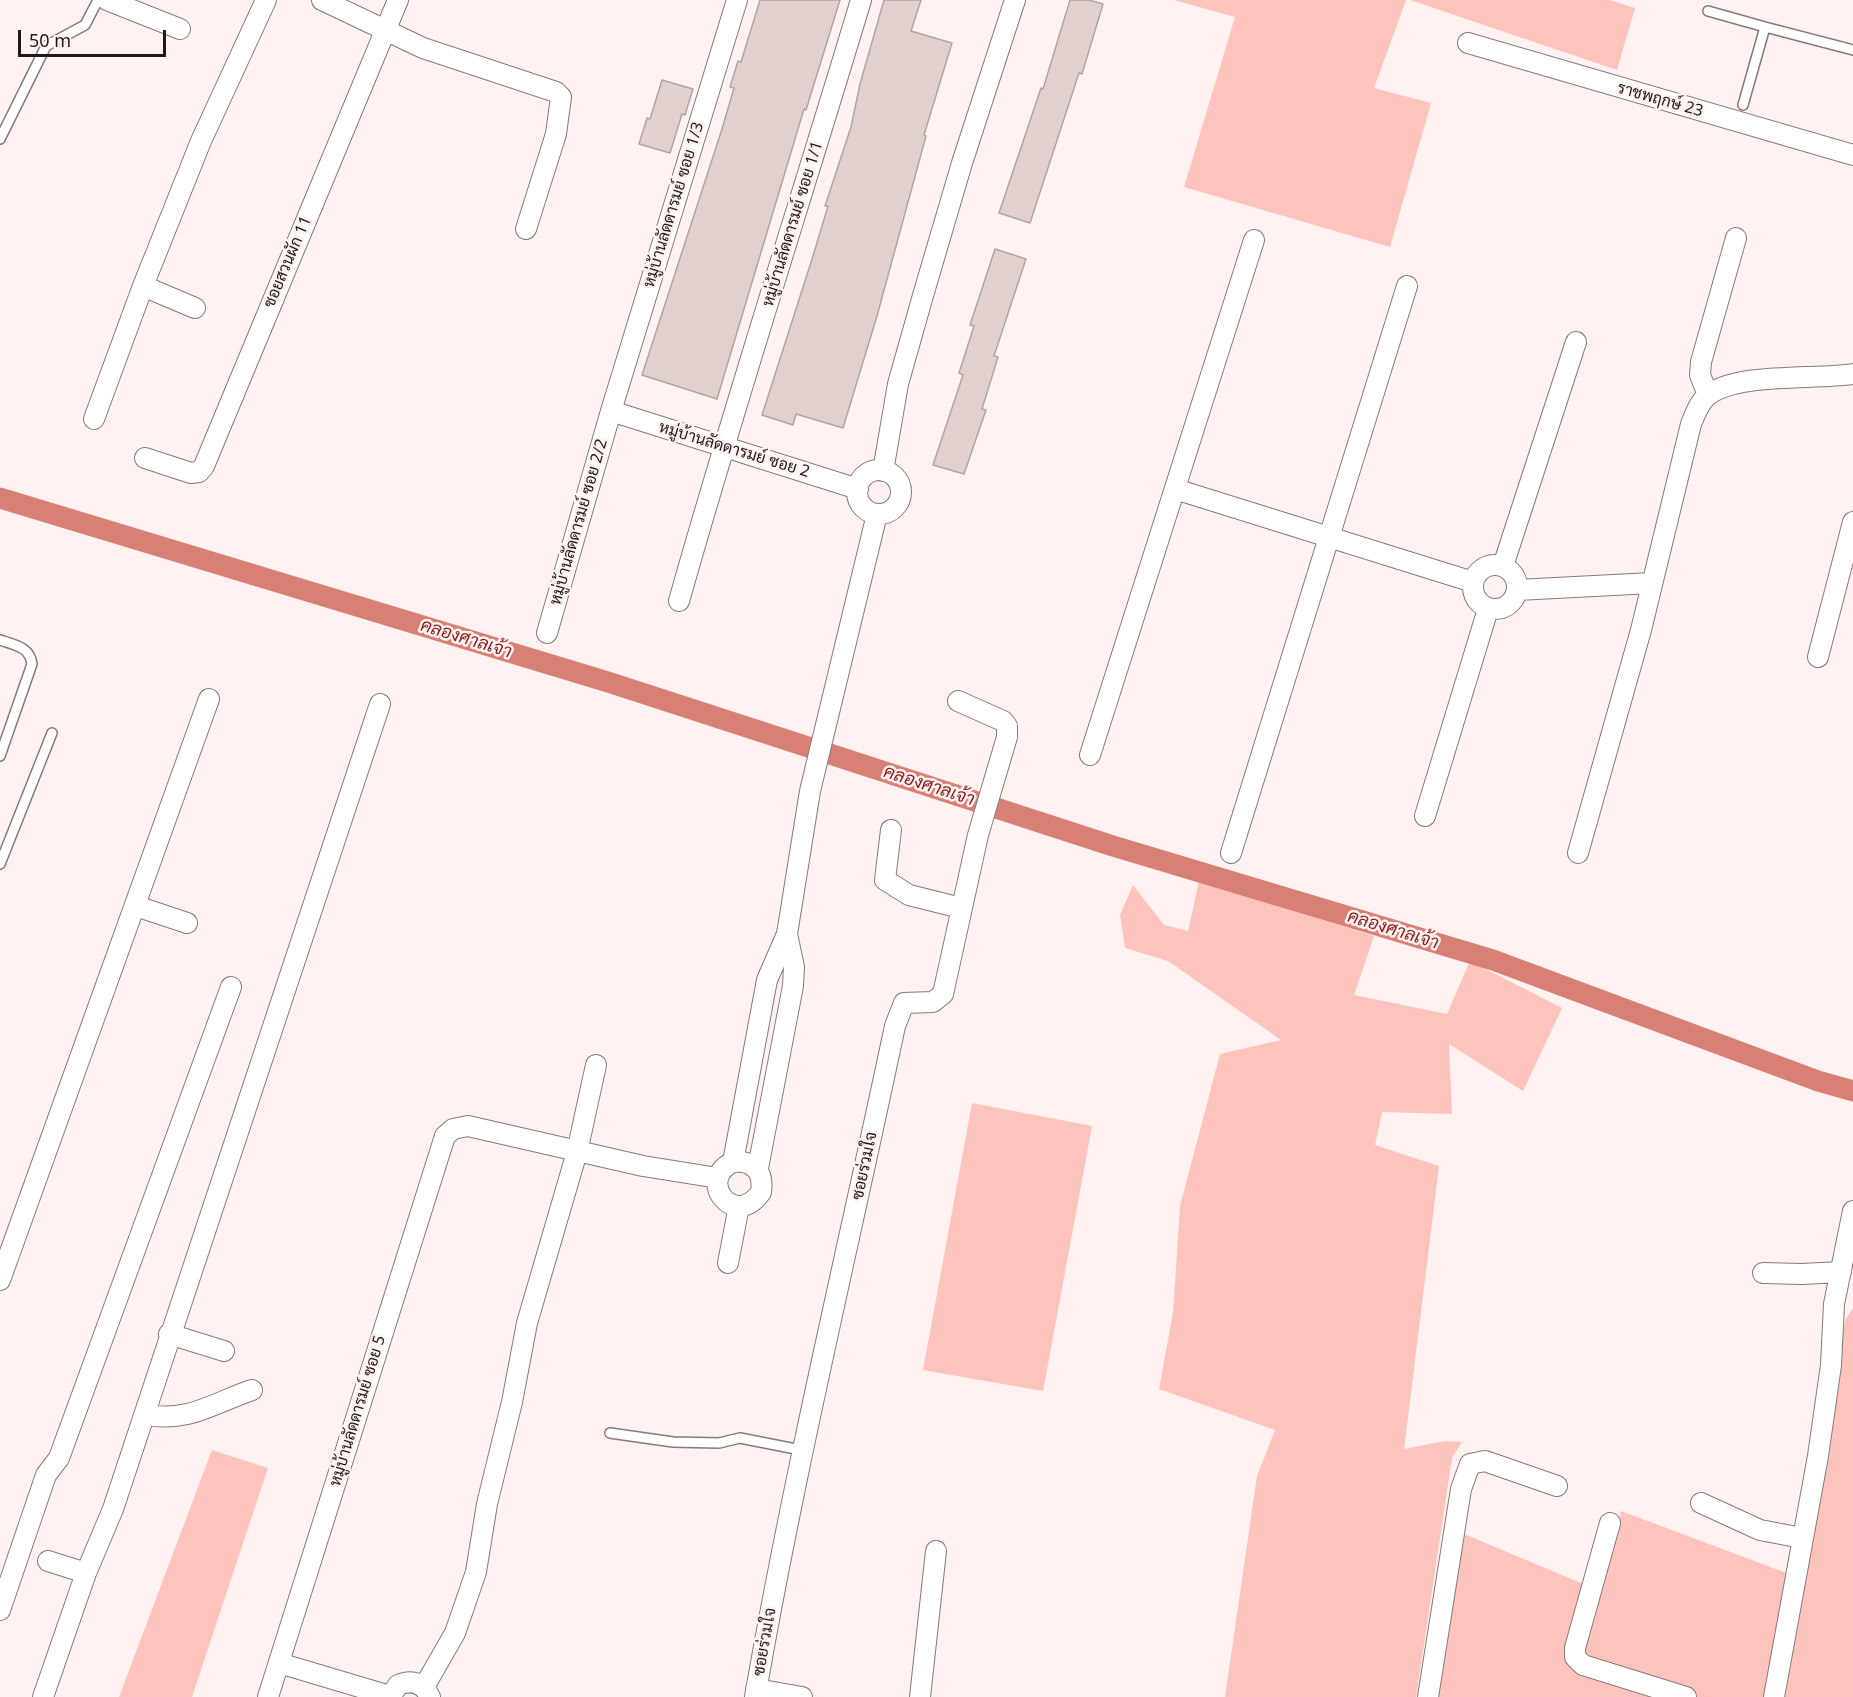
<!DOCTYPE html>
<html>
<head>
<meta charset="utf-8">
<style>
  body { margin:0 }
  #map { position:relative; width:1853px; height:1697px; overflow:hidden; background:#fff2f1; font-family:"Noto Sans",sans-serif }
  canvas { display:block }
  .scale { position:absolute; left:18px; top:30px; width:148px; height:27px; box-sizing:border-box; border:3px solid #1f1a19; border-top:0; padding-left:8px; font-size:18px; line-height:21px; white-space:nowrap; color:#1f1a19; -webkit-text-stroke:4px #fff2f1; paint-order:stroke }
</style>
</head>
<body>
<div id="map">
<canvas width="1853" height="1697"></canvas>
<div class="scale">50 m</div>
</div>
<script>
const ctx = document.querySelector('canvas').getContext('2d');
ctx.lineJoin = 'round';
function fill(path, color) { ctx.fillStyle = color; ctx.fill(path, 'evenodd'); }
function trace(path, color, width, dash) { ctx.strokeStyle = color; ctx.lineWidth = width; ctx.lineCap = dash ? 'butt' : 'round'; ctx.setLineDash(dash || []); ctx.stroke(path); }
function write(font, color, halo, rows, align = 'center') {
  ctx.font = font + ' "Noto Sans",Sarabun,sans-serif'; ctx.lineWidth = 5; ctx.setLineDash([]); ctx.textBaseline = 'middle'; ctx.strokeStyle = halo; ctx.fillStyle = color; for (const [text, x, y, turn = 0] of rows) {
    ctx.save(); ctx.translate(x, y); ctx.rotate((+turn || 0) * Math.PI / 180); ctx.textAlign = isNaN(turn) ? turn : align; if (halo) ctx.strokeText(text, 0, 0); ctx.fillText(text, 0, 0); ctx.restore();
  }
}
const green = new Path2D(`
  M 1174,0 L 1406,0 L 1374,88 L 1431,103 L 1390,247 L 1184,187 L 1235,17 Z
  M 1410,0 L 1609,0 L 1635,8 L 1617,70 Z
  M 1199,881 L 1374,936 L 1354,995 L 1447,1014 L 1470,961 L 1562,1008 L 1523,1091 L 1449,1044 L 1452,1114 L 1382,1112 L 1375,1145 L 1439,1166 L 1404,1449 L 1445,1441 L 1462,1442 L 1452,1458 L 1416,1697 L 1225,1697 L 1257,1476 L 1275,1430 L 1159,1389 L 1173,1313 L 1180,1206 L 1220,1054 L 1281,1040 L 1168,961 L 1125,948 L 1120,915 L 1133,885 L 1164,925 L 1188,931 Z
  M 972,1103 L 1092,1126 L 1043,1391 L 923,1370 Z
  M 1853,1308 L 1853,1697 L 1780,1697 L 1845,1320 Z
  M 212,1450 L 268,1468 L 192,1697 L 119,1697 Z
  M 1621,1511 L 1789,1574 L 1765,1697 L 1436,1697 L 1464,1534 L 1600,1591 Z`);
const canal = new Path2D(`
  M 0,498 L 608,682 L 1113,846 L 1493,960 L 1818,1081 L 1853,1091`);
const building = new Path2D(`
  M 760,0 L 840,0 L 806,110 L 804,109 L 717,399 L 642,375 L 722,129 L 734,88 L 730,87 L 738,61 L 741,62 Z
  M 884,0 L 921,0 L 911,31 L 952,43 L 924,135 L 926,136 L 877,316 L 843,428 L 796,414 L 793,425 L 762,415 L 813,256 L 828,206 L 825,206 L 851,127 L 860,84 Z
  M 1070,0 L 1089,0 L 1103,4 L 1082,74 L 1079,73 L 1030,223 L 999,213 L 1041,88 L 1043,89 Z
  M 662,80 L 693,89 L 685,115 L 682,114 L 670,153 L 639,144 L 647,118 L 650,119 Z
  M 995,249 L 1026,259 L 994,356 L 998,357 L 982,409 L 986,410 L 964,474 L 933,465 L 963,375 L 959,373 L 974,326 L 970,325 Z`);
const service = new Path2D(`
  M 1708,11 L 1765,27
  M 1743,105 L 1765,27 L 1853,50
  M 0,139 L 46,46 L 85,25 L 98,0
  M 0,640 C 15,645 30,647 32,664 L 0,756
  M 0,864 L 52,733
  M 610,1433 L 673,1442 L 719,1443 L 740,1438 L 801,1450`);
const minor = new Path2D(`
  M 107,0 L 180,29
  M 322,0 L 423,48 L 556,92 L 561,97 L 556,134 L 526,229
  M 1468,43 L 1853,155
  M 143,286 L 195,308
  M 1708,395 L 1700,375 L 1701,362 L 1736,238
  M 611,411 L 858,489
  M 94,419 L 143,286 L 201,141 L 266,0
  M 145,458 L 191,473 L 199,472 L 204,466 L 398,0
  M857 492a22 22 0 1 1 44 0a22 22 0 1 1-44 0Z
  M 883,471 L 898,384 L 924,292 L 962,163 L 1015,0
  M 1175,489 L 1473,582
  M1473 587a22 22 0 1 1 44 0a22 22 0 1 1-44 0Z
  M 1503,566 L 1576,342
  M 1517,590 L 1652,583
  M 679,601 C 736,399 801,200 861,0
  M 547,633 L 611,411 L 737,0
  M 1818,657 L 1853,522
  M 1090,755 L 1254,240
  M 1425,816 L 1488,609
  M 891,830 L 885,880 L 909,895 L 961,908
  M 1231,853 L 1407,286
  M 1578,853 L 1641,630 L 1691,424 C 1695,414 1699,403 1707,396 C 1735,372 1816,380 1853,374
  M 136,906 L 187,923
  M 733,1162 C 754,1160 764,1172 761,1192 C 735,1230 695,1180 733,1162 L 767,980 L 787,934
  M 758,1168 L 793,986 L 794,967 L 787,934 L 810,791 L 877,514
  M 728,1263 L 739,1206
  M 1763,1273 L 1802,1274 L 1841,1272
  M 0,1280 L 209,699
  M 169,1334 L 224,1351
  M 145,1415 C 190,1422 211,1404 252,1390
  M 1701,1503 L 1760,1530 L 1802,1538
  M 1610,1523 L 1575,1648 L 1575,1657 L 1583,1665 L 1686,1697
  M 48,1561 L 86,1573
  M 0,1610 L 46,1475 L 59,1458 L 231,987
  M 279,1663 L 390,1696
  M 424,1687 L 455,1633 L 476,1572 L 487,1504 L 512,1402 L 527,1323 L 577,1152 L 596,1065
  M 756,1689 L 802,1697
  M 43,1697 L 86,1573 L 113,1509 L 380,704
  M 268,1697 L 445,1136 L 453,1129 L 468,1126 L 643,1166 L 718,1178
  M 390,1697 L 398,1685 C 412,1679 424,1683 430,1697
  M 755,1697 C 794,1472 848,1249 895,1026 L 904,1003 L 933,1002 L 943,994 L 978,835 L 1007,737 L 1007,726 L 1003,721 L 958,701
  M 920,1697 L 936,1551
  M 1428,1697 L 1461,1489 L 1470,1464 L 1485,1461 L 1557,1486
  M 1774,1697 L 1818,1456 L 1831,1365 L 1834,1304 L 1853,1211`);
const streetNames = [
  ["ราชพฤกษ์ 23",1660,100,16],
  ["หมู่บ้านลัดดารมย์ ซอย 1/3",674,205,-73],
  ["หมู่บ้านลัดดารมย์ ซอย 1/1",793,224,-73],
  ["ซอยสวนผัก 11",288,262,-67],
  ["หมู่บ้านลัดดารมย์ ซอย 2",734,450,17],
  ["หมู่บ้านลัดดารมย์ ซอย 2/2",579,522,-74],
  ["ซอยร่วมใจ",865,1166,-78],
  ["หมู่บ้านลัดดารมย์ ซอย 5",358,1411,-73],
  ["ซอยร่วมใจ",765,1642,-80]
];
const waterNames = [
  ["คลองศาลเจ้า",466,639,17],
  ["คลองศาลเจ้า",929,786,18],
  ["คลองศาลเจ้า",1393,930,17]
];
fill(green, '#fdc3bc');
trace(canal, '#d87f76', 21);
fill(building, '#e0d1cf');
trace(building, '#b2a4a2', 1.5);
trace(service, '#877978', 12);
trace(minor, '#877978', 22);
trace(service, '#fff', 9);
trace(minor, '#fff', 20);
write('16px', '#1f1a19', '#fff2f1', streetNames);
write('italic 18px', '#891e1d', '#fff2f1', waterNames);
</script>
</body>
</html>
